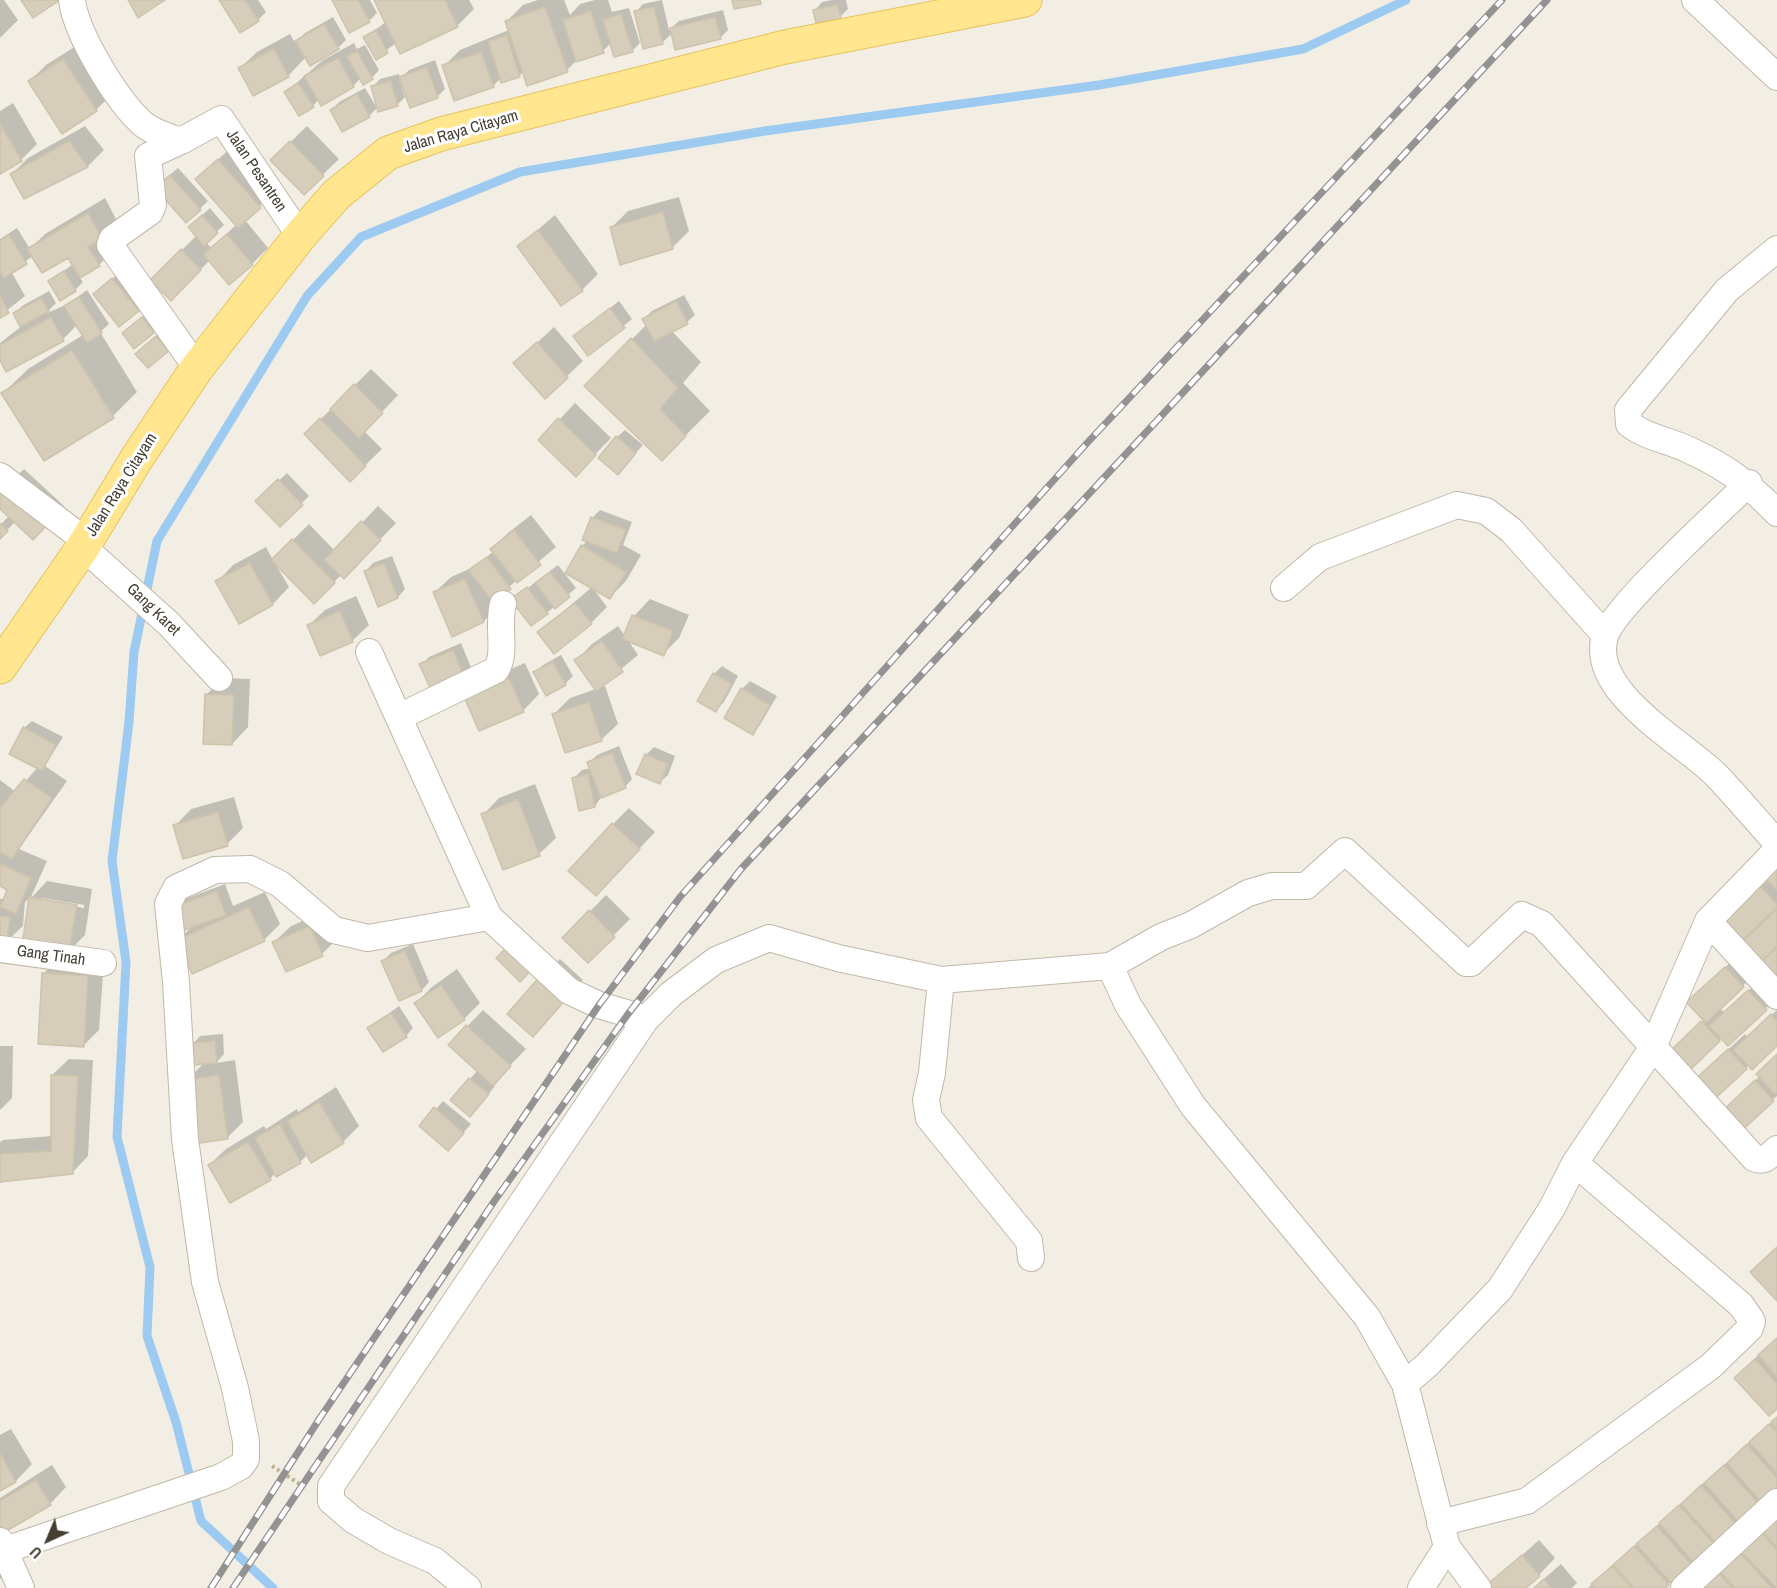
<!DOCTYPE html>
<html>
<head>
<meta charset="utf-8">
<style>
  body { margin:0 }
  #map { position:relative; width:1777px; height:1588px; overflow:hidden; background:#f2eee3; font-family:"Archivo Narrow",sans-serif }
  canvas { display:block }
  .north { position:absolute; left:18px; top:1510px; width:60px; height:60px; -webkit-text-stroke:4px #fff; paint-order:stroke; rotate:224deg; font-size:16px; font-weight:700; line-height:24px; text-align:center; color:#443e33 }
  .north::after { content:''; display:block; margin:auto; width:21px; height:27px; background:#443e33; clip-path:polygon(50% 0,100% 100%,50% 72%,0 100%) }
</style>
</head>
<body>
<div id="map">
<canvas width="1777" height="1588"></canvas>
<div class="north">U</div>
</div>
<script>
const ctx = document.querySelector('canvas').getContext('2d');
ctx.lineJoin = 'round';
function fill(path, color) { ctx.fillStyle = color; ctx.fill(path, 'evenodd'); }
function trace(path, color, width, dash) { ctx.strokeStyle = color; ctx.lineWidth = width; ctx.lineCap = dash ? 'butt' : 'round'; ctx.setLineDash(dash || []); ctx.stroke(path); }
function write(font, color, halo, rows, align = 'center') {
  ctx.font = font + ' "Archivo Narrow",sans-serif'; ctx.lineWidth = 6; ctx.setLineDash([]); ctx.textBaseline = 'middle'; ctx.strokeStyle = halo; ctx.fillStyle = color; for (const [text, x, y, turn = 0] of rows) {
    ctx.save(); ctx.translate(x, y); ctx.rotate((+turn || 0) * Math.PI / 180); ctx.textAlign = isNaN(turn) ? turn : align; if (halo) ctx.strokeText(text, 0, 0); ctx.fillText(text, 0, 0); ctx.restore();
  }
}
const shadow = new Path2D(`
  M 0,0 L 4,0 L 18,20 L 0,38 Z
  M 221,0 L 258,0 L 266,12 L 258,20 Z
  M 333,0 L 370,0 L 377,13 L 369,21 Z
  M 376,0 L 469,0 L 474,9 L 458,25 L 401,52 L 396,43 L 376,58 L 365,37 L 386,22 Z
  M 538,0 L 564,0 L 570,15 L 580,4 L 595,0 L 608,0 L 612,12 L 629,8 L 640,43 L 632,51 L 611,43 L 603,51 L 578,59 L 567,70 L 524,71 L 519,76 L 501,78 L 493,86 L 444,66 L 460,50 L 509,30 L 506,22 L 523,5 Z
  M 662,0 L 669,30 L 679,21 L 723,10 L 728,30 L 720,38 L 672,33 L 663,42 L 644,47 L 636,12 L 643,4 Z
  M 832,0 L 846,0 L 848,9 L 840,17 L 815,10 L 822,2 Z
  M 333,17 L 346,40 L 338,48 L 306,57 L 288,76 L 240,68 L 257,52 L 290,34 L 295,43 L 305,33 Z
  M 354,43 L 357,49 L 365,45 L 379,70 L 372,78 L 361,78 L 353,86 L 319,99 L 313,106 L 286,92 L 323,60 Z
  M 79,44 L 112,94 L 96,110 L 30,81 L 46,65 Z
  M 435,60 L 445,89 L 438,96 L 411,106 L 405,88 L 402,89 L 405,97 L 397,105 L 373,87 L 380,79 L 399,74 L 400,79 L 409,70 Z
  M 365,88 L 377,108 L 369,116 L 332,110 L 339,102 Z
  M 13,103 L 37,144 L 21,160 L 0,172 L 0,111 Z
  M 85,126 L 104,150 L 88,166 L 25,197 L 12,174 L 28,158 Z
  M 307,126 L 339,159 L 304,193 L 272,160 Z
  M 235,144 L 276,191 L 245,220 L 268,248 L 252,264 L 210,260 L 171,299 L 152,280 L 197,235 L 197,220 L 210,208 L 224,225 L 206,242 L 211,248 L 237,224 L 197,179 Z
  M 178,168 L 208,201 L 187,221 L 164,180 Z
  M 679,197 L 689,231 L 673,247 L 621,263 L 611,228 L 628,211 Z
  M 105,198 L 117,221 L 115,249 L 99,265 L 79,277 L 83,282 L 75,290 L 50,281 L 73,264 L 69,255 L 33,256 L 11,271 L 25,296 L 0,316 L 0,239 L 17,228 L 30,249 L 45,234 Z
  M 555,215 L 598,274 L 582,290 L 519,246 Z
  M 121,272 L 145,303 L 138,310 L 102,286 Z
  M 87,290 L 109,324 L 100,332 L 137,392 L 113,416 L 3,393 L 28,369 L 83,335 L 77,325 L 63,339 L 7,370 L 0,357 L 0,343 L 22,326 L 15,314 L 22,306 L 49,291 L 56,303 L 45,314 L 68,304 Z
  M 684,295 L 695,315 L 687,322 L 671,330 L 701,362 L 683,383 L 710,411 L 662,459 L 586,386 L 647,324 L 644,319 L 652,311 Z
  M 619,301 L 632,319 L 589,354 L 575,336 Z
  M 150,311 L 161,324 L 153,332 L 131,326 Z
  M 554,327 L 583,361 L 545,397 L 515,363 Z
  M 164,329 L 176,342 L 148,366 L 145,346 Z
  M 371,369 L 398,395 L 364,431 L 382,449 L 350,480 L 306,434 Z
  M 575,403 L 611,438 L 576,474 L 540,440 Z
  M 625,430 L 643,445 L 625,465 L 617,437 Z
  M 24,469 L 64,506 L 49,521 L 16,521 L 0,537 L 0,525 L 9,516 L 0,507 L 0,493 Z
  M 287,473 L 309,496 L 280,525 L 257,501 Z
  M 378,506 L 396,523 L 344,577 L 341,575 L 314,602 L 276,565 L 289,587 L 273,604 L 239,622 L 217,582 L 233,565 L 266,547 L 273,560 L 309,524 L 335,551 Z
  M 600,510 L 632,522 L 623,545 L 641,555 L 626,581 L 610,597 L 582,546 L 588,540 L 592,518 Z
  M 531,515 L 556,547 L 497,597 L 500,605 L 484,621 L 453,635 L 434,593 L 451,577 L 474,567 L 494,551 L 492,549 L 508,533 Z
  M 392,556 L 405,589 L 398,597 L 366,571 L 373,563 Z
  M 558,565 L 576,588 L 547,613 L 512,600 Z
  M 592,587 L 607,607 L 591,623 L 539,632 Z
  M 356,596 L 369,625 L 352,641 L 308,626 L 325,610 Z
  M 650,599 L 689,615 L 679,638 L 663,654 L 628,640 L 638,655 L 597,689 L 605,686 L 618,724 L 601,740 L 554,714 L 570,698 L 596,689 L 576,661 L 592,644 L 618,626 L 625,636 L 634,616 Z
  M 461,643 L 471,667 L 463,675 L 421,665 L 429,657 Z
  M 561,655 L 573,676 L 565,684 L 535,673 L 543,665 Z
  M 525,663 L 539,694 L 523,711 L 482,681 Z
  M 722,666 L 738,676 L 724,702 L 716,710 L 714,674 Z
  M 223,678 L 250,679 L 248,727 L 232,744 L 207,694 Z
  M 750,681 L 777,696 L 760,725 L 753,733 L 742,689 Z
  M 32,721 L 63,737 L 45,766 L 67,781 L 19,849 L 47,861 L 31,897 L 25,902 L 23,926 L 6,942 L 0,941 L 0,899 L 5,899 L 9,889 L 0,885 L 0,780 L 16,792 L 38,767 L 24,728 Z
  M 619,746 L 632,779 L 625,787 L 602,796 L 595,806 L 574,778 L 582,770 L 591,768 L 589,763 L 597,755 Z
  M 654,747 L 675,756 L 668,775 L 660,782 L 646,755 Z
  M 535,784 L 556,838 L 539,854 L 503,868 L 483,815 L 499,798 Z
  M 234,797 L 243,828 L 227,844 L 175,826 L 191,809 Z
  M 629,808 L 655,832 L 612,878 L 613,824 Z
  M 1777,871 L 1777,977 L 1724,922 Z
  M 47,881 L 92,889 L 85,935 L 69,951 L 31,898 ZM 42,898 L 84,905 L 84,908 L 42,901 Z
  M 225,884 L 233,906 L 265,892 L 280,924 L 264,940 L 178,940 L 193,926 L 178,907 L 185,899 Z
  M 606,895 L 630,919 L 588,961 L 564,938 Z
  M 326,911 L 338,938 L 322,954 L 274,942 L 291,926 Z
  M 413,944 L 429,982 L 422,990 L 400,999 L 383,961 L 391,953 Z
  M 1742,952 L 1759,970 L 1720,1008 L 1725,1013 L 1765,975 L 1777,998 L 1765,1009 L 1722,1037 L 1683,1075 L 1682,1041 L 1705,1019 L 1705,986 Z
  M 60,957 L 104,960 L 99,1030 L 83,1046 L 44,973 Z
  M 560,959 L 583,980 L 549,1019 L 544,975 Z
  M 457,969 L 480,1003 L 464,1019 L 416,1003 L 432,987 Z
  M 399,1006 L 413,1028 L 406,1036 L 369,1028 Z
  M 483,1010 L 526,1049 L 492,1084 L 495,1086 L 478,1107 L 470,1079 L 478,1070 L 450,1044 Z
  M 1777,1010 L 1777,1044 L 1749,1065 L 1709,1102 L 1708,1068 L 1745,1034 L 1748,1037 Z
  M 223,1034 L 224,1054 L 216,1063 L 235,1060 L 243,1122 L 227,1138 L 186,1081 L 204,1063 L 193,1044 L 200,1036 Z
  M 0,1046 L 13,1046 L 12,1098 L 0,1110 Z
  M 1777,1055 L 1777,1096 L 1736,1134 L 1736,1100 L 1760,1076 Z
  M 69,1059 L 93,1060 L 88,1156 L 72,1173 L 0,1180 L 0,1142 L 3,1140 L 52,1136 L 52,1075 Z
  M 336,1087 L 359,1126 L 343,1142 L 308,1154 L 301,1161 L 275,1173 L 270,1179 L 209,1165 L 226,1149 L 264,1126 L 266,1129 L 297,1109 L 298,1112 Z
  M 443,1101 L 471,1124 L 456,1141 L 421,1126 Z
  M 1777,1338 L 1777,1407 L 1752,1361 Z
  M 1777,1417 L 1777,1485 L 1691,1564 L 1664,1588 L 1588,1588 Z
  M 11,1429 L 32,1464 L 16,1481 L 0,1489 L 0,1435 Z
  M 52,1465 L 66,1487 L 50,1504 L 6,1530 L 5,1576 L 0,1579 L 0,1534 L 4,1532 L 0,1525 L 0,1498 Z
  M 1777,1520 L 1777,1588 L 1703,1588 L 1752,1544 Z
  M 1539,1540 L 1555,1558 L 1539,1575 L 1524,1588 L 1485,1588 Z
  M 1561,1564 L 1577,1583 L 1572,1588 L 1533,1588 Z`);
const stream = new Path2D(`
  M 273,1588 L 201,1521 L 176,1422 L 147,1336 L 150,1267 L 117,1137 L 126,962 L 112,861 L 129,722 L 134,652 L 157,541 L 307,296 L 361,237 L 520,172 L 765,131 L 1099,85 L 1303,49 L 1406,0`);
const building = new Path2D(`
  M 21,0 L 60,0 L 33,18 Z
  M 128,0 L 165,0 L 138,18 Z
  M 219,0 L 245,0 L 259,21 L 240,33 Z
  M 332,0 L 358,0 L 370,22 L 349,33 Z
  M 374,0 L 445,0 L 458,27 L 400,54 Z
  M 732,0 L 760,0 L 761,4 L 734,9 Z
  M 838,5 L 841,19 L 816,23 L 813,10 Z
  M 545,7 L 568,72 L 527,86 L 505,21 Z
  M 654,7 L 663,44 L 643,49 L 634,11 Z
  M 591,11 L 604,53 L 576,62 L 563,20 Z
  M 621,14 L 633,52 L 614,57 L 603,20 Z
  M 715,17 L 721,39 L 675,50 L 670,28 Z
  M 324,24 L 339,49 L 310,66 L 295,41 Z
  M 376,30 L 388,53 L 376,60 L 363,37 Z
  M 507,35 L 520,77 L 501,83 L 488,41 Z
  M 274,49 L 289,77 L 253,96 L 238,68 Z
  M 357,51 L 373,79 L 363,85 L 347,57 Z
  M 481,52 L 494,87 L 454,101 L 442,65 Z
  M 338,58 L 354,87 L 321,106 L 304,76 Z
  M 63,59 L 97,111 L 62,134 L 28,81 Z
  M 427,67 L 438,98 L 410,108 L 399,77 Z
  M 391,81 L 398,106 L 378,112 L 371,86 Z
  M 298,83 L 314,107 L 299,116 L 284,92 Z
  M 357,94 L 370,117 L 342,132 L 330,110 Z
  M 0,124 L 22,161 L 0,174 Z
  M 69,141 L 88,167 L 24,199 L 10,174 Z
  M 290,141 L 324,176 L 304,195 L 270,160 Z
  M 218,159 L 261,208 L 238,228 L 195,179 Z
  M 170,175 L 201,210 L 186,223 L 155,188 Z
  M 663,212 L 673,249 L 620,265 L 610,227 Z
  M 88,213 L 102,239 L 88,247 L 100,266 L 80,278 L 68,258 L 42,273 L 27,249 Z
  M 202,215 L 218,233 L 204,246 L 188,227 Z
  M 538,230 L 583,291 L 561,306 L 517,246 Z
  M 227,234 L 253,265 L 229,285 L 203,254 Z
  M 9,235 L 27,264 L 4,278 L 0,272 L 0,241 Z
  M 181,249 L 201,270 L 171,301 L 150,280 Z
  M 64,271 L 76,291 L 60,301 L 48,281 Z
  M 112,278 L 139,311 L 119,327 L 93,294 Z
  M 0,296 L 9,313 L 0,318 Z
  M 79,297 L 102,333 L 87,343 L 64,306 Z
  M 41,298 L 49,311 L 20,327 L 13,313 Z
  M 676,301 L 688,324 L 654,341 L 642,319 Z
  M 610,308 L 625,328 L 588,356 L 573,336 Z
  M 51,317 L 64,341 L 6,372 L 0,360 L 0,345 Z
  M 142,317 L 154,333 L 134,349 L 122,333 Z
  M 156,336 L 169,351 L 148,368 L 135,354 Z
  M 631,338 L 678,388 L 660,409 L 686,436 L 662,461 L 584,386 Z
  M 537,342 L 568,378 L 545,399 L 513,363 Z
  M 72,350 L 114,418 L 44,461 L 1,393 Z
  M 354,384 L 383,413 L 359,438 L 330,409 Z
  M 320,418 L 366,466 L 350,482 L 304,434 Z
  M 558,418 L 596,455 L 576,477 L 538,440 Z
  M 616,436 L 636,453 L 618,475 L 598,458 Z
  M 278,479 L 303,505 L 280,527 L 255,501 Z
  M 0,491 L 49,523 L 33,540 L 0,509 Z
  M 591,517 L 626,530 L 617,553 L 582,540 Z
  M 361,521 L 381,540 L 344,579 L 324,560 Z
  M 0,523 L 8,531 L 0,539 Z
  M 514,530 L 541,565 L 517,583 L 490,549 Z
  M 292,539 L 335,583 L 314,604 L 271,560 Z
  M 581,545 L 626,572 L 610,599 L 565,573 Z
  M 487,557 L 511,589 L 493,602 L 468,570 Z
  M 250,563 L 273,605 L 239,624 L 215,581 Z
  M 384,563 L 398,598 L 378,607 L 364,571 Z
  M 550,572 L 570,597 L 555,609 L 535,583 Z
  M 465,579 L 484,622 L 452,637 L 433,592 Z
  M 527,587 L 548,614 L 531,626 L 510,599 Z
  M 575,603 L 592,624 L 554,654 L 537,632 Z
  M 340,611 L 353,642 L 320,656 L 307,625 Z
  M 632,615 L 673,631 L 664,656 L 622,639 Z
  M 602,641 L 623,672 L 596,691 L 574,660 Z
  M 453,650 L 464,676 L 431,690 L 419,664 Z
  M 553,662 L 566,685 L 546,696 L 533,672 Z
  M 713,673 L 732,684 L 716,712 L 697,701 Z
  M 509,678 L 524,712 L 479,731 L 464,697 Z
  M 741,688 L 770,705 L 753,735 L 724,718 Z
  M 205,694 L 234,695 L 232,745 L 203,744 Z
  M 589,702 L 602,741 L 565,753 L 552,714 Z
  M 23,727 L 56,745 L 42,771 L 9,754 Z
  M 612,753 L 626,788 L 601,798 L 587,762 Z
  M 645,754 L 668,764 L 660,784 L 636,774 Z
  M 588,774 L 595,807 L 579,811 L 572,778 Z
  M 24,779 L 52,798 L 12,859 L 0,852 L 0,808 Z
  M 518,799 L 540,856 L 503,870 L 481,814 Z
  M 218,812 L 228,846 L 183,859 L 173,825 Z
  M 612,823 L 640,849 L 596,896 L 568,871 Z
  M 0,864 L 31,878 L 16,914 L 0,907 L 7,890 L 0,886 Z
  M 1777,869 L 1777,890 L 1766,879 Z
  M 1760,886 L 1777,904 L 1777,907 L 1741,942 L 1722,922 Z
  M 217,891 L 226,915 L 185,930 L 176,906 Z
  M 29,897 L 77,905 L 69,953 L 22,945 Z
  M 249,907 L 265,941 L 192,974 L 177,940 Z
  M 1777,909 L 1777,946 L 1761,962 L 1742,942 Z
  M 589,910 L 615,937 L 588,963 L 562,938 Z
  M 0,916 L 10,917 L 7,943 L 0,943 Z
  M 310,926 L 323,956 L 286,972 L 272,942 Z
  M 510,944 L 534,967 L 520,982 L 496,958 Z
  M 1777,948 L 1777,979 L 1761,962 Z
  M 405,951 L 422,991 L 399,1001 L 381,961 Z
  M 1725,967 L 1744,987 L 1706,1023 L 1686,1002 Z
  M 42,973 L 88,976 L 84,1047 L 38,1044 Z
  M 542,974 L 568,997 L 533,1037 L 507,1014 Z
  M 441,985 L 465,1020 L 438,1038 L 414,1003 Z
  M 1748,990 L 1767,1010 L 1728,1046 L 1709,1026 Z
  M 391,1013 L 407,1037 L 383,1052 L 367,1028 Z
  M 1771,1014 L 1777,1021 L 1777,1046 L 1752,1070 L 1733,1050 Z
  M 1701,1021 L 1720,1041 L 1683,1077 L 1664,1057 Z
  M 466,1025 L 511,1066 L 493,1086 L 448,1045 Z
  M 215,1041 L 217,1063 L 193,1065 L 191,1043 Z
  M 1728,1049 L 1747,1069 L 1709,1104 L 1690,1084 Z
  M 1777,1054 L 1777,1092 L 1775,1094 L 1756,1074 Z
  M 51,1075 L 78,1076 L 73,1174 L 0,1182 L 0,1154 L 51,1151 Z
  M 219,1075 L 228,1139 L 193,1144 L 184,1080 Z
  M 469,1078 L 489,1094 L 470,1117 L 450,1100 Z
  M 1755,1080 L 1774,1101 L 1736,1136 L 1717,1116 Z
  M 319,1102 L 344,1143 L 311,1163 L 287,1121 Z
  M 434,1107 L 464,1133 L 448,1151 L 419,1126 Z
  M 280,1124 L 301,1163 L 276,1177 L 255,1138 Z
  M 248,1142 L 271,1180 L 230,1203 L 208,1165 Z
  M 1777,1247 L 1777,1301 L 1750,1272 Z
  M 1777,1338 L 1777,1377 L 1758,1355 Z
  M 1755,1359 L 1777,1384 L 1777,1409 L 1769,1416 L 1734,1378 Z
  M 1777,1417 L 1777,1429 L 1771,1422 Z
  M 1769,1424 L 1777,1432 L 1777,1473 L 1749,1442 Z
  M 1747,1444 L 1777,1478 L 1777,1488 L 1761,1502 L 1727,1463 Z
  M 0,1453 L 16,1482 L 0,1491 Z
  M 1724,1465 L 1759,1504 L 1739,1522 L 1704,1483 Z
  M 36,1480 L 51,1505 L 3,1533 L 0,1528 L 0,1501 Z
  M 1701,1485 L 1736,1524 L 1716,1543 L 1681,1504 Z
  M 1679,1505 L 1714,1544 L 1694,1563 L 1659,1523 Z
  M 1777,1519 L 1777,1547 L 1763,1532 Z
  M 1657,1526 L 1692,1565 L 1671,1583 L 1636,1544 Z
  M 1762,1533 L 1777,1550 L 1777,1588 L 1741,1552 Z
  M 1634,1546 L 1669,1585 L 1666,1588 L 1634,1588 L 1613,1565 Z
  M 1741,1554 L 1772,1588 L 1735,1588 L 1720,1572 Z
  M 1522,1555 L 1540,1576 L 1526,1588 L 1483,1588 Z
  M 1612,1566 L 1632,1588 L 1595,1588 L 1591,1584 Z
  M 1719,1573 L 1732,1588 L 1703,1588 Z
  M 1544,1579 L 1551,1588 L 1534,1588 Z`);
const path = new Path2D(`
  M 272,1466 L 301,1485`);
const street = new Path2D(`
  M 72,0 C 76,34 117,101 143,124 C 153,132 168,137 181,141 L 221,119 L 300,236
  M 1695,0 L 1777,77
  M 181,141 L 148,156 L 153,205 L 150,212 L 112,239 L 110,245 L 197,368
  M 1777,249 L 1727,290 L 1628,410 L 1629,424 C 1647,438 1669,440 1689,450 C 1725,466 1750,485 1777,513
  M 0,476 L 86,541
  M 1749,483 C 1721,510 1614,607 1605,636 C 1588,692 1683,742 1716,775 C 1737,797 1757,821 1777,843
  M 83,547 L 169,624 L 219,678
  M 1284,588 L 1320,557 L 1457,505 L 1486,511 L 1511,530 L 1605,635
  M 369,652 L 489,917 L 569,991 L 599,1005 L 646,1019 L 671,994 L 716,960 L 769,938 L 838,958 L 941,980 L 1110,966 L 1128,1005 L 1193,1106 L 1367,1317 L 1405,1384 L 1447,1547 L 1421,1588
  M 399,717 L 496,670 C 507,653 497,626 503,604
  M 1708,921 L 1777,996
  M 0,949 L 103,963
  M 1110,966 L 1161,937 L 1191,925 L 1248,893 L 1272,886 L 1306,886 L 1345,851 L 1466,963 L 1471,963 L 1522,915 L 1542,924 L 1754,1158 C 1764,1163 1769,1156 1777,1149
  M 941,980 L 932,1073 L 926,1100 L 929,1118 L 1029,1241 L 1031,1258
  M 1405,1384 L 1427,1365 L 1500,1289 L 1552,1208 L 1575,1163 L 1653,1047 L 1708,921 L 1777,850
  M 1440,1523 L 1527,1501 L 1711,1366 L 1750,1328 L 1752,1321 L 1741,1305 L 1575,1163
  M 0,1541 L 21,1588
  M 1447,1547 L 1478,1588
  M 5,1550 L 221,1477 L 241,1466 L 246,1459 L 246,1441 L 235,1388 L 205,1282 L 185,1139 L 176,982 L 168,904 L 176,888 L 215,870 L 250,869 L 280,884 L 334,930 L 368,938 L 489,917
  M 468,1588 L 435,1561 L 389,1541 L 353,1520 L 331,1501 L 331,1486 L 646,1019
  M 1684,1588 L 1777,1502`);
const primary = new Path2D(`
  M 0,667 L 83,547 L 137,458 L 197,368 L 300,236 L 336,195 L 388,153 L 441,134 L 785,47 L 1025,0`);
const rail = new Path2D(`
  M 211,1588 L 320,1418 L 599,1005 L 680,897 L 1088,442 L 1502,0
  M 233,1588 L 495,1200 L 628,1014 L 741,869 L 1547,0`);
const streetNames = [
  ["Jalan Raya Citayam",461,132,-16],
  ["Jalan Pesantren",256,171,56],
  ["Jalan Raya Citayam",122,485,-58],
  ["Gang Karet",153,610,44],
  ["Gang Tinah",51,956,8]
];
fill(shadow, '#0003');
trace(stream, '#9dcaf1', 9);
fill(building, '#d7cdbb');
trace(building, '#cec3ab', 1.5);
trace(street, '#c0b9a9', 28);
trace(primary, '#e5c45e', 35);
trace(path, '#bfb397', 4, [3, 3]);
trace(street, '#fff', 26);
trace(primary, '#ffe68f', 33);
trace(rail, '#939393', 7);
trace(rail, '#fff', 4.5, [14]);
write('16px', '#443e33', '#fff', streetNames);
</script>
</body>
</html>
